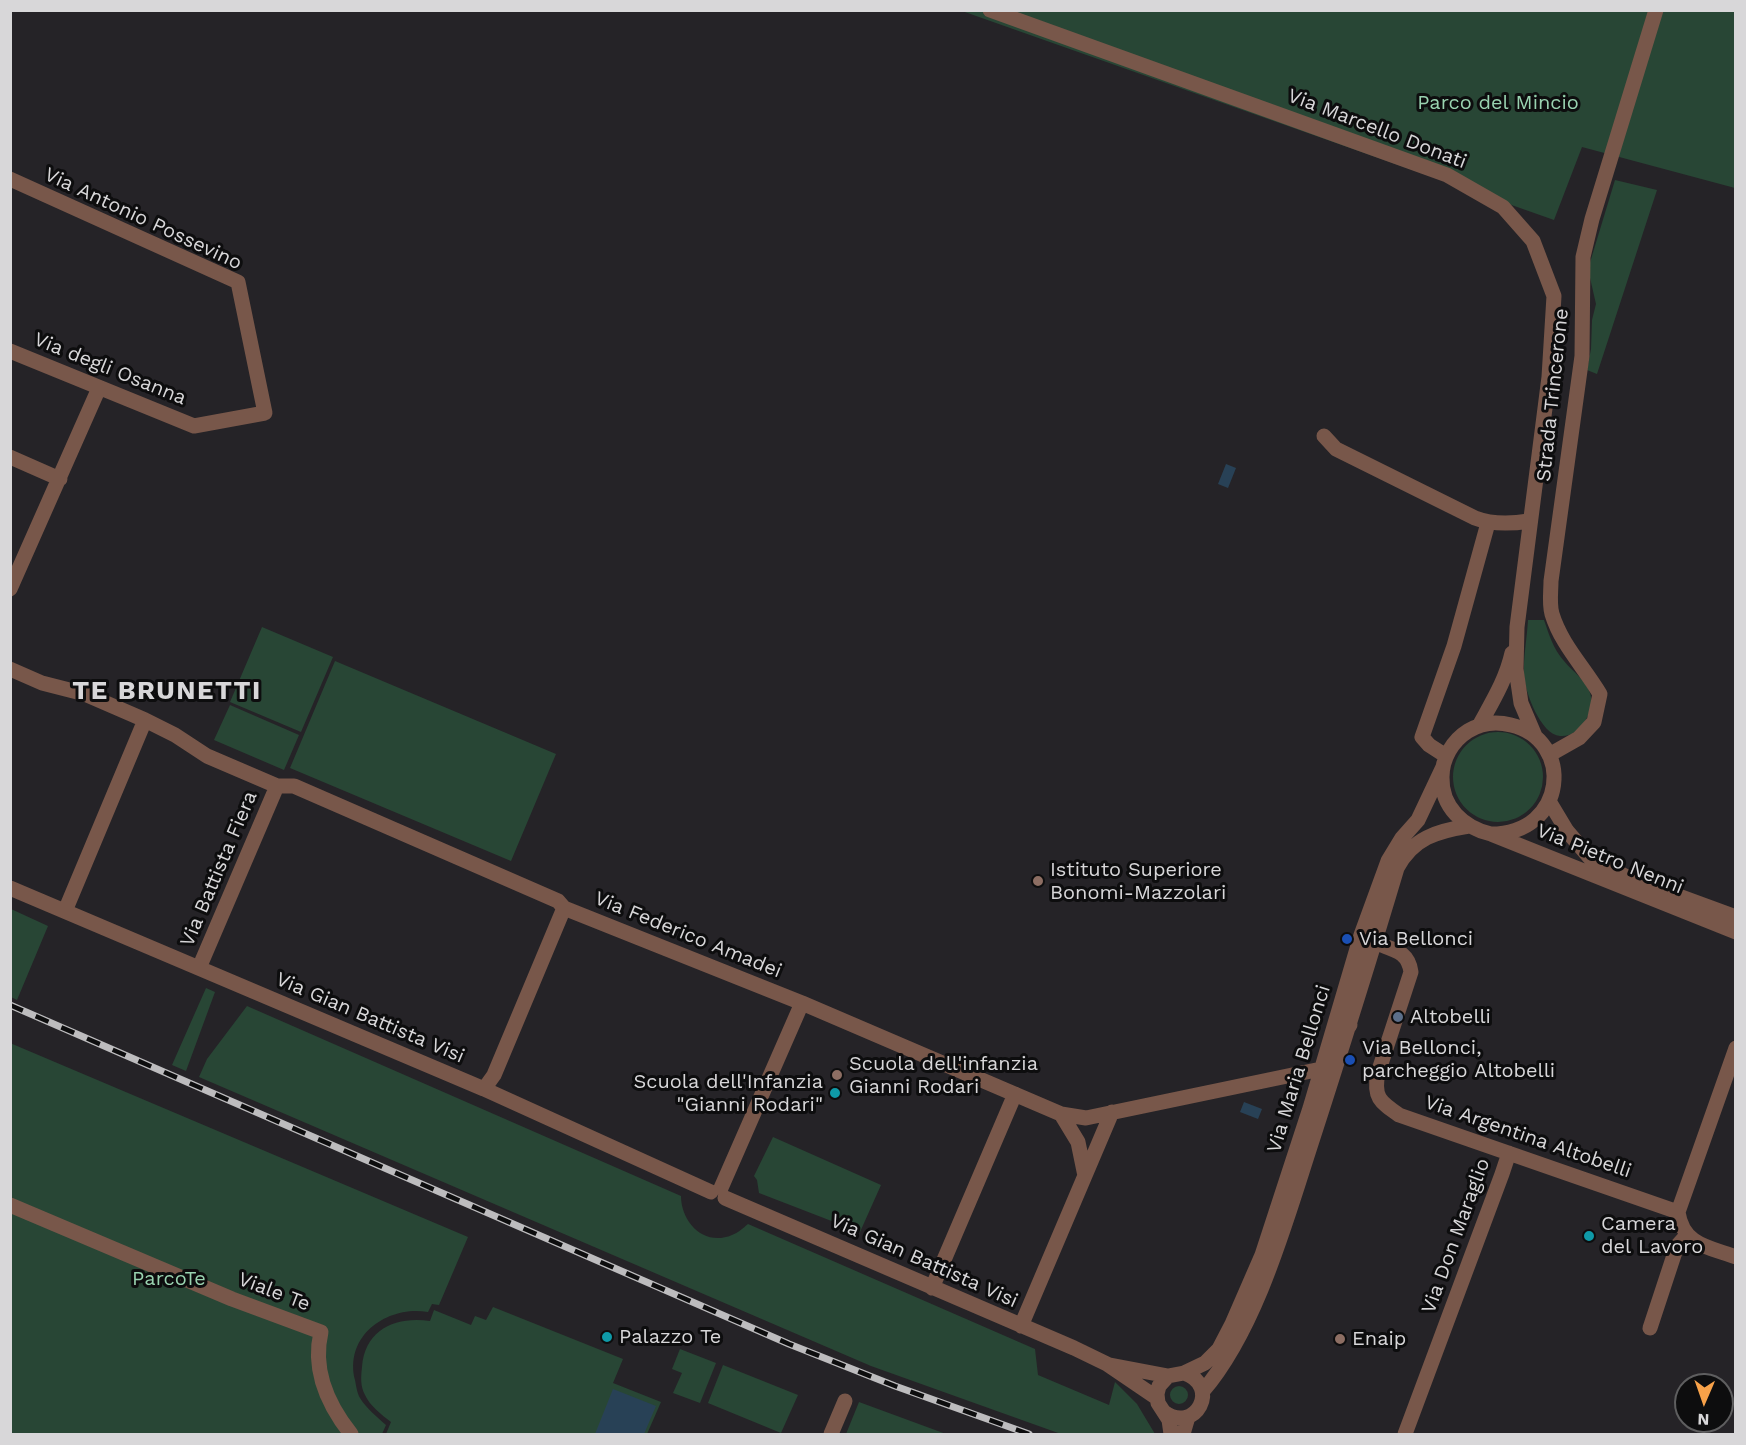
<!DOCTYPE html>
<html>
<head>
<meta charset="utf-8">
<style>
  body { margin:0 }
  #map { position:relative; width:1746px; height:1445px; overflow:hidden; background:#252327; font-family:"Work Sans",sans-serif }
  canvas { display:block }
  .frame { position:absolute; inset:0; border:12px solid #d8d7d9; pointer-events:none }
  .north { position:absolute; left:1674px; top:1373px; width:60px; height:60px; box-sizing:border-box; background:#0d0d0e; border:2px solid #5e5e5f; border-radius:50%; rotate:182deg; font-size:16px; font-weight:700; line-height:24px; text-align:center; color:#d8d7d9 }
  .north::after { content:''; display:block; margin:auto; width:21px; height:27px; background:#f7a149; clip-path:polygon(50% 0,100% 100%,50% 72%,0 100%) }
</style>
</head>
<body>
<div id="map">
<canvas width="1746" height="1445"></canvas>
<div class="frame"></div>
<div class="north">N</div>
</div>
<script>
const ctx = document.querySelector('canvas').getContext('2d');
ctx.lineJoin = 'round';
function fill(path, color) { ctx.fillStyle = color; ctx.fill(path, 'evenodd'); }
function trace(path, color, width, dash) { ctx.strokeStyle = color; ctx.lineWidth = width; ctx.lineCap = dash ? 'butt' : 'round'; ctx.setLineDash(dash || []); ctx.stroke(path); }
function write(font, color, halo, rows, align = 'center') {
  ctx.font = font + ' "Work Sans",sans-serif'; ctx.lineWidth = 6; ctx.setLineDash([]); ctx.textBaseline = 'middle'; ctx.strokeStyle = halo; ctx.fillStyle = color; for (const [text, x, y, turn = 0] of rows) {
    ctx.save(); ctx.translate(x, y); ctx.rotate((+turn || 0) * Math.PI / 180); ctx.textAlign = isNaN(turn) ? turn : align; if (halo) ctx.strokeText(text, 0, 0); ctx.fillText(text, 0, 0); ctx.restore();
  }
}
const green = new Path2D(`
  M 962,11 L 1735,11 L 1735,188 L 1582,147 L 1554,220 Z
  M 1615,180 L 1657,190 L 1597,374 L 1587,370 L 1591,349 L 1592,320 L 1596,304 L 1588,269 Z
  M 1528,620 L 1544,620 C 1549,634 1553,649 1564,661 C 1573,672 1585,679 1590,693 C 1596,710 1580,738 1560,736 C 1541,735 1525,692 1524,676 C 1523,658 1527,638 1528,620 Z
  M 262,627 L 333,657 L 301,732 L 230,702 Z
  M 335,661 L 556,754 L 511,861 L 290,768 Z
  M 230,705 L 299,735 L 284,770 L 214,740 Z
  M1453 777a45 45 0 1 1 90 0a45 45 0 1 1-90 0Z
  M 11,909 L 48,926 L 17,1000 L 11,997 Z
  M 206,988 L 215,992 L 186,1071 L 172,1065 Z
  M 247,1006 L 681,1196 C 681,1222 704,1247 732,1235 C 738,1233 743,1228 748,1224 L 1035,1349 L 1038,1375 L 1109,1405 L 1115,1382 L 1137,1404 L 1155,1434 L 1061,1434 L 871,1366 L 199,1077 L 207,1059 Z
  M 10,1043 L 468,1237 L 439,1305 L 432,1304 L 428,1312 C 388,1305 344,1335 355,1380 C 356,1385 357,1393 360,1398 C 366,1408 377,1417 386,1425 L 382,1434 L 11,1434 Z
  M 773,1137 L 881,1185 L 860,1232 L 759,1193 L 757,1180 L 754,1176 Z
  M 493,1307 L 623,1359 L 613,1383 L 661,1402 L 647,1434 L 386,1434 L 391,1422 C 382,1415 370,1406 365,1395 C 360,1386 361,1376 362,1367 C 365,1329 396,1316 430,1321 L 434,1310 L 471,1325 L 475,1316 L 486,1320 Z
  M 680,1349 L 716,1363 L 700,1403 L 673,1393 L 682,1373 L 672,1369 Z
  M 723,1365 L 798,1395 L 781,1433 L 708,1403 Z
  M1170 1395a9 9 0 1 1 18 0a9 9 0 1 1-18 0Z
  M 859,1402 L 946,1434 L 846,1434 Z`);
const water = new Path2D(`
  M 1226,464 L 1236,468 L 1228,488 L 1218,484 Z
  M 1244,1102 L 1262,1109 L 1258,1119 L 1240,1112 Z
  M 613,1389 L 656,1406 L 644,1434 L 595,1434 Z`);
const minor = new Path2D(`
  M 990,10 L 1447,175 L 1503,207 L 1533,241 L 1554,296 L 1549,377 L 1517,627 L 1516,669 L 1521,703 L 1535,736
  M 10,179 L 238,282 L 265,413 L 194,426 L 10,351
  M 1324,436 L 1336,449 L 1475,518 C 1493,525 1511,524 1529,521
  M 10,457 L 60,479
  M 10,589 L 99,388
  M 10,669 L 42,683 L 85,694 L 145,720 L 175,735 L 207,756 L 277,786 L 294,786 L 558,901 L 564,908 L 802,1003 L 1061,1114 L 1086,1118 L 1321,1069 L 1331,1061 L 1338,1039 L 1350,1025
  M 1479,726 C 1492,702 1506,680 1512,653
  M 1549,755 L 1579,738 L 1594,722 L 1600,694 C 1584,667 1561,644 1552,614 C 1549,604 1551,591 1551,581 L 1582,356 L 1583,257 L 1592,219 L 1656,10
  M 1446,756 L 1429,745 L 1422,737 L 1454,646 L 1488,523
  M 1549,801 L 1567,831 L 1591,859 L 1627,877 L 1736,917
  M 1491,834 C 1567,834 1575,740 1511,725 C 1496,721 1481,723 1468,731 C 1452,741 1442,759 1442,777 C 1441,807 1464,828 1491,834 L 1736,932
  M 10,888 L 484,1089 L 711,1192
  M 65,911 L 145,720
  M 1374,942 C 1392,950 1408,950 1411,972 L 1378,1073 C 1373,1097 1380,1102 1399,1115 L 1678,1212
  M 199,968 L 277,786
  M 1736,1048 L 1678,1212 C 1683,1245 1708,1247 1736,1257
  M 484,1089 L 494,1075 L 564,908
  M 1061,1114 L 1078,1142 L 1085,1176
  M 721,1188 L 802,1003
  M 725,1198 L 1074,1348 L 1107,1364 L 1157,1398
  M 10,1205 L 232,1299 L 321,1332 C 312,1370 328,1405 351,1434
  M 932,1288 L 1015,1094
  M 1021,1326 L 1112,1112
  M 1650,1328 L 1677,1246 L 1686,1236
  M 1110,1365 L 1168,1376
  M 1203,1391 C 1256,1329 1285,1224 1310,1147 C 1340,1054 1369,962 1397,868 C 1413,838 1437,831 1469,826
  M 1164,1412 C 1195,1435 1222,1386 1184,1373
  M 831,1434 L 845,1401
  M 1171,1434 L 1169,1420 L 1158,1403 L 1157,1394 L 1159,1386 L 1168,1376 L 1184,1373 L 1205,1363 L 1219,1349 L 1232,1324 L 1262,1255 L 1310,1108 L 1361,935 L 1388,861 L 1402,838 L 1418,820 L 1443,767
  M 1183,1434 L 1188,1417
  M 1405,1434 L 1502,1174 L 1509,1153`);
const rail = new Path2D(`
  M 10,1005 L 789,1344 L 895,1386 L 1029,1434`);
const markers = [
  [1038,881,6,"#8d6e63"],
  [1347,939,6,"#1a4fb4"],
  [1398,1017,6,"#5c6f8a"],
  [1350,1060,6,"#1a4fb4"],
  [837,1075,6,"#8d6e63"],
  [835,1093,6,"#0f9aa8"],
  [1589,1236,6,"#0f9aa8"],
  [607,1337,6,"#0f9aa8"],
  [1340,1339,6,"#8d6e63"]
];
const parkNames = [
  ["Parco del Mincio",1498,103],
  ["ParcoTe",169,1279]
];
const streetNames = [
  ["Via Marcello Donati",1377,129,21],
  ["Via Antonio Possevino",143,219,25],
  ["Via degli Osanna",110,369,22],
  ["Strada Trincerone",1553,395,-84],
  ["Via Pietro Nenni",1610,859,22],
  ["Via Battista Fiera",219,869,-67],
  ["Via Federico Amadei",688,935,22],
  ["Via Gian Battista Visi",370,1018,23],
  ["Via Maria Bellonci",1299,1069,-73],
  ["Via Argentina Altobelli",1528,1137,19],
  ["Via Don Maraglio",1456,1236,-70],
  ["Via Gian Battista Visi",924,1261,24],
  ["Viale Te",274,1292,21]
];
const poiNames = [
  ["Istituto Superiore",1050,870],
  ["Bonomi-Mazzolari",1050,893],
  ["Via Bellonci",1359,939],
  ["Altobelli",1410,1017],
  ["Via Bellonci,",1362,1048],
  ["parcheggio Altobelli",1362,1071],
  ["Scuola dell'infanzia",849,1064],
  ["Gianni Rodari",849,1087],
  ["Scuola dell'Infanzia",823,1082,"right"],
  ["\"Gianni Rodari\"",823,1105,"right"],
  ["Camera",1601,1224],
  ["del Lavoro",1601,1247],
  ["Palazzo Te",619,1337],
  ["Enaip",1352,1339]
];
const districtNames = [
  ["TE BRUNETTI",167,691]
];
fill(green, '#284635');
fill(water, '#284156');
trace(minor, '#78574a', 15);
trace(rail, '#bdbcbe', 7);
trace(rail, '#0d0d0e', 4.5, [14]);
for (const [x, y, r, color] of markers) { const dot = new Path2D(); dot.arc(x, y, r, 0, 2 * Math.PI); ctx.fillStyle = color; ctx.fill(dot); trace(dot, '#0d0d0e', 2); }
write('20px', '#99d3b0', '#0d0d0e', parkNames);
write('20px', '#d8d7d9', '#0d0d0e', streetNames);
write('20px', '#d8d7d9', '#0d0d0e', poiNames, 'left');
ctx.letterSpacing = '1.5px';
write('bold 26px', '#d8d7d9', '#0d0d0e', districtNames);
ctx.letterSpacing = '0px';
</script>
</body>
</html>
